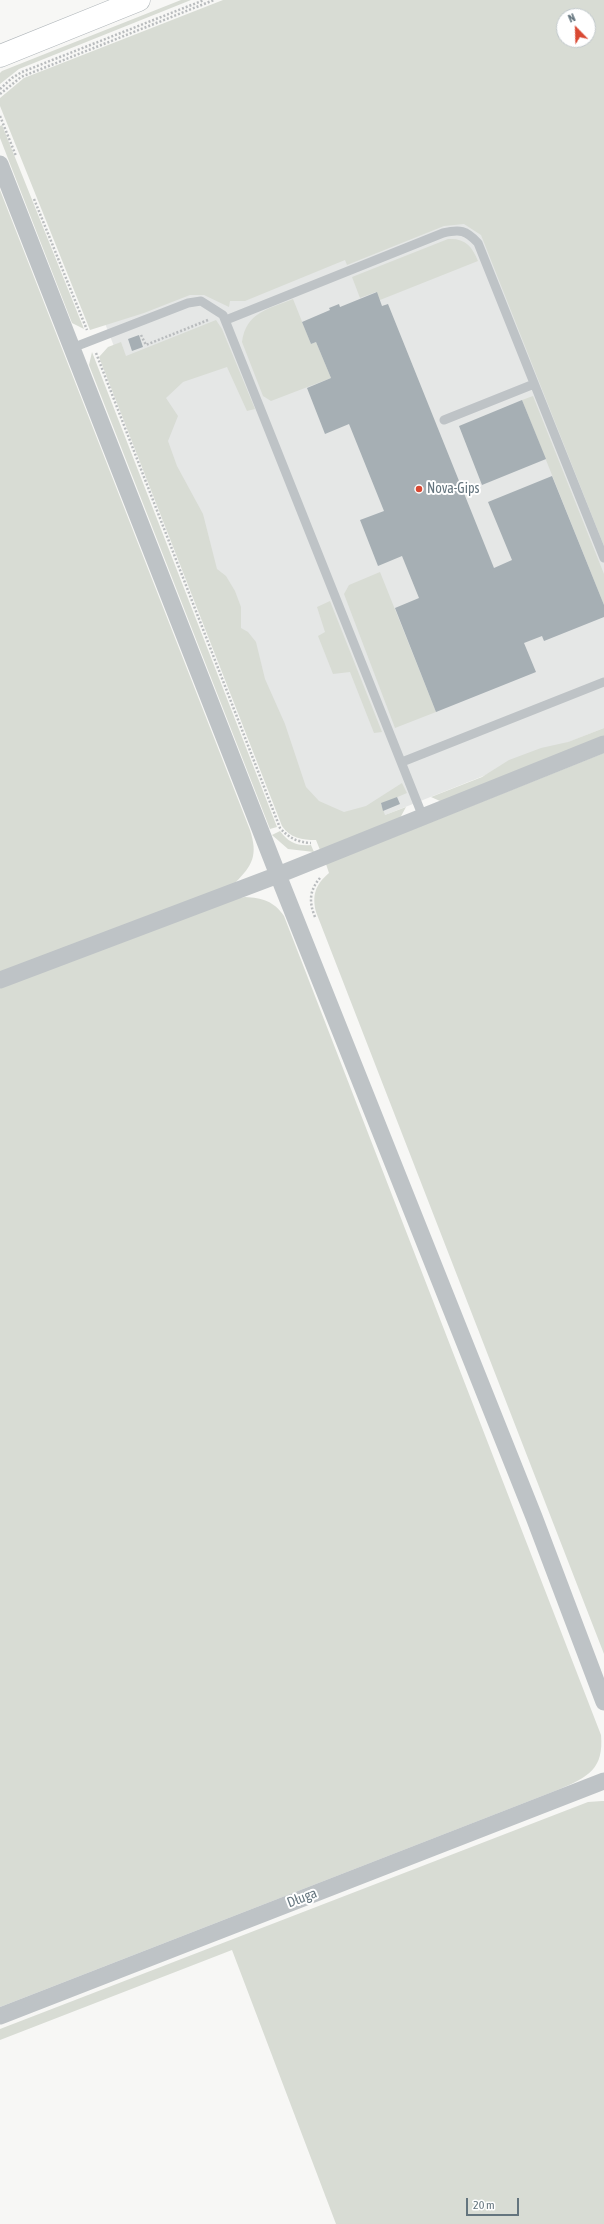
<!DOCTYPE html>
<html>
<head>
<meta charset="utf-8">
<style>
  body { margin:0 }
  #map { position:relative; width:604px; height:2224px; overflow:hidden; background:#f7f7f5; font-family:"Asap Condensed",sans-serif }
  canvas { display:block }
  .north { position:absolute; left:556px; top:8px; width:40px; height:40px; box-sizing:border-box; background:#fff; border:1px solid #c1c8cb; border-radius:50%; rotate:337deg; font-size:11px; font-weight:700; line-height:16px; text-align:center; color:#64757e }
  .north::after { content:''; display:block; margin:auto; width:14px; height:18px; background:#d94933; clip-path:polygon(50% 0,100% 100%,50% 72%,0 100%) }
  .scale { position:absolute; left:466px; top:2198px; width:53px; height:18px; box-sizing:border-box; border:2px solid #64757e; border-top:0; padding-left:5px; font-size:12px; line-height:14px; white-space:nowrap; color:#64757e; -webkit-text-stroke:3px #fff; paint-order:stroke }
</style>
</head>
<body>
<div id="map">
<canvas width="604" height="2224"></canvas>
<div class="north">N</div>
<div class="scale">20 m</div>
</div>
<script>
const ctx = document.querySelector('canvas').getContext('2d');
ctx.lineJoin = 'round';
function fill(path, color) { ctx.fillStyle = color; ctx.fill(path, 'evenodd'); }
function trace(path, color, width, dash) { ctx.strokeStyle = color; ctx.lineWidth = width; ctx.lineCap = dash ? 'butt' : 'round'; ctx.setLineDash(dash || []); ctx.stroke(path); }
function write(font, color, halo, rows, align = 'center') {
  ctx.font = font + ' "Asap Condensed",sans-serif'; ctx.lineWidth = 4; ctx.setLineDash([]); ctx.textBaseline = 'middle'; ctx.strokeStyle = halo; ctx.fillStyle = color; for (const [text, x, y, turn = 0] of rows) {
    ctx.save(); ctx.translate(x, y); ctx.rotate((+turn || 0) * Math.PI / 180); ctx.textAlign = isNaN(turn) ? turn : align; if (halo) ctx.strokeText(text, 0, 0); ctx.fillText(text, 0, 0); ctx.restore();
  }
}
const built = new Path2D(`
  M 449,146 L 604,534 L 604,728 L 350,829 L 295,810 L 92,290 Z`);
const green = new Path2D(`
  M 181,0 L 191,0 L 19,69 L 0,84 L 0,73 L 2,71 Z
  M 223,0 L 604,0 L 604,546 L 481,235 L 464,224 L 444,226 L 347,265 L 345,260 L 245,301 L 230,301 L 229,307 L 204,295 L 190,295 L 144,313 L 90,330 L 0,106 L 0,98 L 24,78 ZM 564,16 L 588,16 L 588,40 L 564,40 Z
  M 2,125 L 84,329 L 72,323 L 0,138 L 0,126 Z
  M 0,190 L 250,830 C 258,855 253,865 235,883 L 0,972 Z
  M 448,239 C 465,238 472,246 478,261 L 380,300 L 376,292 L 360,298 L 352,277 Z
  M 293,299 L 311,344 L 316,342 L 331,378 L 271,401 L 263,396 L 242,342 C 246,312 269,309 293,299 Z
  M 216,320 L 222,329 L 255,409 L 247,411 L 227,367 L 183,382 L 166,398 L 178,416 L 168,441 L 177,466 L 203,514 L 217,569 L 226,576 L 235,591 L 241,607 L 241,628 L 248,632 L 256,642 L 265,679 L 285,724 L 306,787 L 319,801 L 344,812 L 366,806 L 402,783 L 407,793 L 381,804 L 385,815 L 406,807 L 400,818 L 320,850 L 316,840 C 302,840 290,838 282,826 L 99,357 L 108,347 L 121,342 L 126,356 Z
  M 92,352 L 277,827 L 270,829 L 89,365 Z
  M 533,396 L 604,574 L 604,605 L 522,400 Z
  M 380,572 L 436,712 L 395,728 L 344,594 L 349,585 Z
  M 330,601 L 382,732 L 374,733 L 350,672 L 333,674 L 318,636 L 325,632 L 317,607 Z
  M 604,728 L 604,736 L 447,800 L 440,801 L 431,797 L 482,777 L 509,760 L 541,748 L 568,742 Z
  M 604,753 L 604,1654 L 316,912 C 312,895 315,885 329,873 L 326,864 Z
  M 280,831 C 289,843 297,846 311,845 L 314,852 L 288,849 L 272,835 Z
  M 245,897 C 262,898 274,901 284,916 L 601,1735 C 604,1769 588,1777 560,1789 L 0,2007 L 0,988 L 235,899 Z
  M 602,1801 L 604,1801 L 604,2224 L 336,2224 L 232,1950 L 0,2040 L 0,2029 L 588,1802 Z`);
const building = new Path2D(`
  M 377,292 L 382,306 L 388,304 L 494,568 L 512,560 L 488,502 L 552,476 L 604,605 L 604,617 L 544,641 L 542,636 L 524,643 L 536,672 L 436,712 L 395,608 L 419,598 L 402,556 L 378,566 L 360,520 L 384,511 L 349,424 L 325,434 L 307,388 L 331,378 L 316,342 L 311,344 L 302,322 L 330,310 L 329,308 L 339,304 L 340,307 Z
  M 139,335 L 143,347 L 132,351 L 128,339 Z
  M 522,400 L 546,459 L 482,485 L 459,426 Z
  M 397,797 L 400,804 L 383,811 L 381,803 Z`);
const path = new Path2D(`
  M 0,89 L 12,78 L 22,72 L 204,0
  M 0,94 L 21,77 L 214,0
  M 0,116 L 16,156
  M 34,199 L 87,330
  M 141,335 L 146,345 L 208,320
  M 96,353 L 280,828 C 289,838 297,842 311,843
  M 315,917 C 309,902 309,891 320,878`);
const service = new Path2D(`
  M 226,320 L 443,233 C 460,229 466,230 478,243 L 604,558
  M 72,348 L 188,303 L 201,301 L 223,315 L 423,817
  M 444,420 L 534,384
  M 402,762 L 604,682`);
const minor = new Path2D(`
  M 0,164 L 278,875 L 534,1517 L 604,1702
  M 0,980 L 278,875 L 604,744
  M 0,2016 L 604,1781`);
const secondary = new Path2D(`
  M 0,56 L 139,0`);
const markers = [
  [419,489,4,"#d94933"]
];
const poiNames = [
  ["Nova-Gips",427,489]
];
const streetNames = [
  ["Długa",302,1898,-21]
];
fill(built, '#e5e7e6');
fill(green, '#d8dcd4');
fill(building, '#a6afb4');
trace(secondary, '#b1b7bb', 23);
trace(path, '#b9bcbe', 2.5, [2, 2]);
trace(service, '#bec3c6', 9);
trace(minor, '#bec3c6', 17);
trace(secondary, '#fff', 22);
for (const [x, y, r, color] of markers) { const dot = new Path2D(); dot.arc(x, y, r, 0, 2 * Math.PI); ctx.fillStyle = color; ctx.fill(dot); trace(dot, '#fff', 1.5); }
write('14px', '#64757e', '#fff', poiNames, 'left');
write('14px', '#64757e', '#fff', streetNames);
</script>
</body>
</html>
